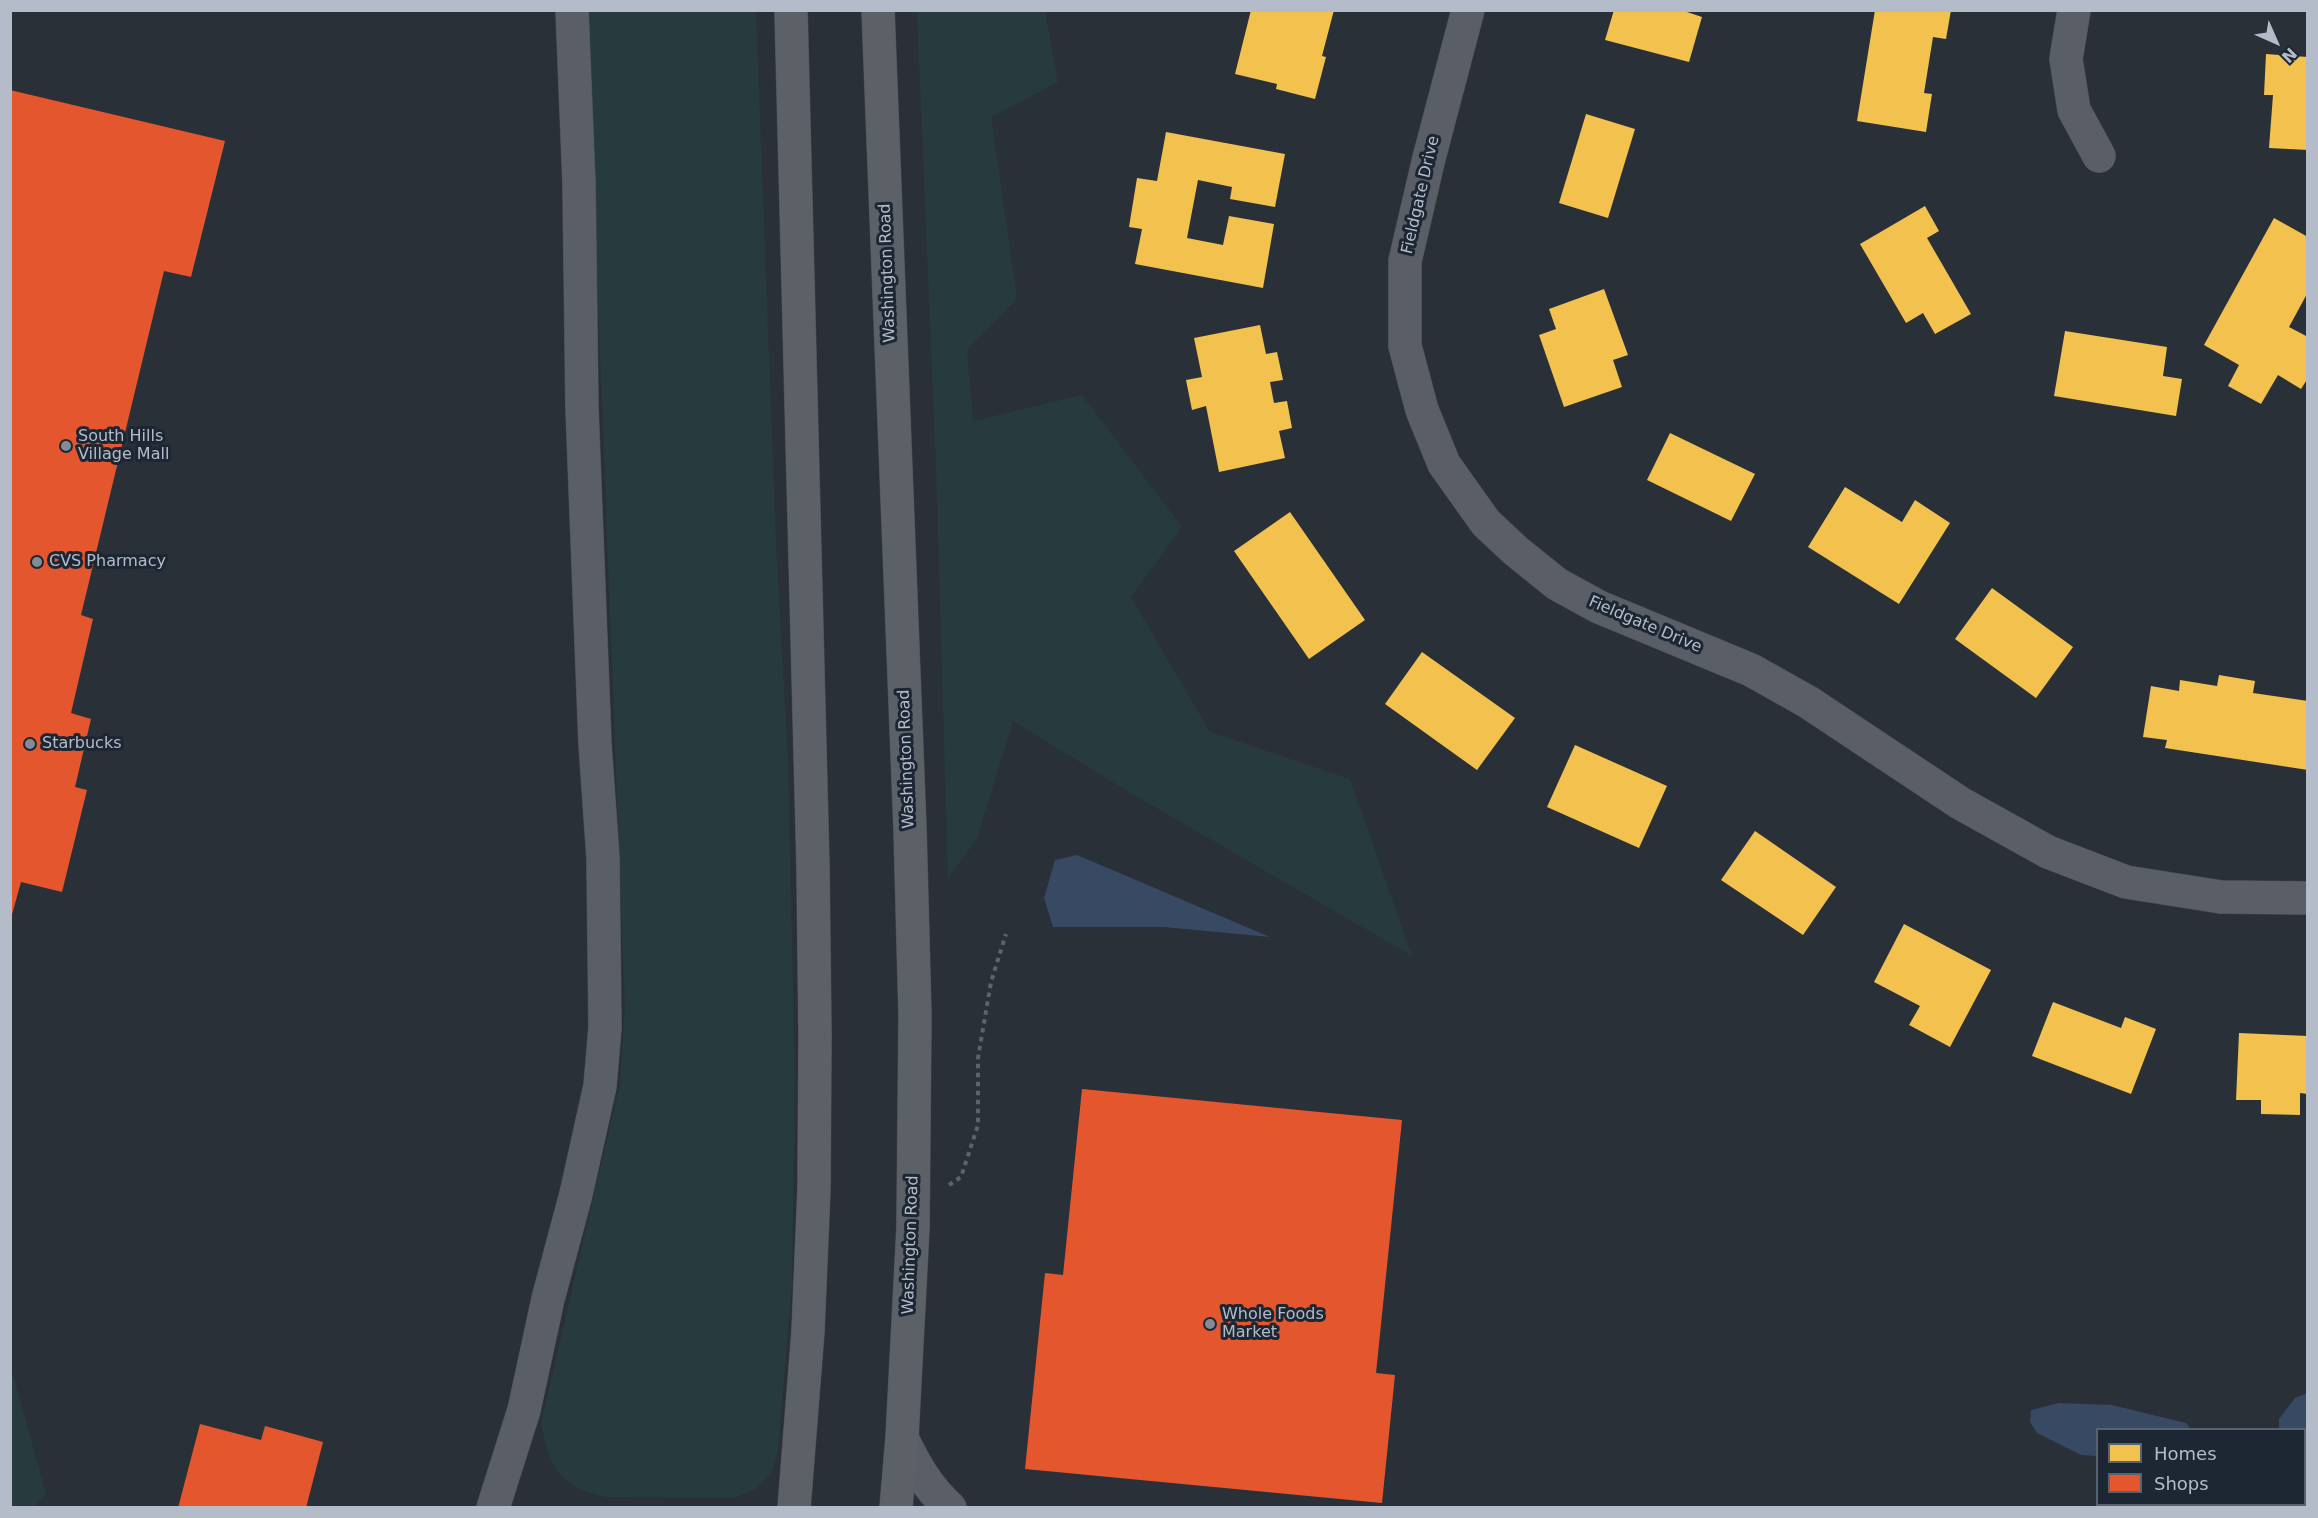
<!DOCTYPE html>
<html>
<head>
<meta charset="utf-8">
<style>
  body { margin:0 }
  #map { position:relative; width:2318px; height:1518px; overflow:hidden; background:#2a3038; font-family:"DejaVu Sans",sans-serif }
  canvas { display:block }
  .frame { position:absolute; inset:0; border:12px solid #b4bcc9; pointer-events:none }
  .legend { position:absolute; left:2096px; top:1428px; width:210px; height:78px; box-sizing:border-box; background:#1d2633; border:2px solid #59626f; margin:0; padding:8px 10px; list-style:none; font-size:18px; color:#b4bcc9 }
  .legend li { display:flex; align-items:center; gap:12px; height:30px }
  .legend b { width:30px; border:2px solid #59626f }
  .north { position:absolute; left:2246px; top:12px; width:60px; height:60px; -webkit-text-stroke:4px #1d2633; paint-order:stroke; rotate:135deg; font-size:16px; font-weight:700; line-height:24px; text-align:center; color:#b4bcc9 }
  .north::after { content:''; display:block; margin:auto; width:21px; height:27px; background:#b4bcc9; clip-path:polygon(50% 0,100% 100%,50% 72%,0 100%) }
</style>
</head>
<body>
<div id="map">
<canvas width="2318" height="1518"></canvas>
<div class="frame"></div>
<ul class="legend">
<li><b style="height:16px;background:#f2c14e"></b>Homes</li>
<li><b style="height:16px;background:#e4572e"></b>Shops</li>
</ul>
<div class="north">N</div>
</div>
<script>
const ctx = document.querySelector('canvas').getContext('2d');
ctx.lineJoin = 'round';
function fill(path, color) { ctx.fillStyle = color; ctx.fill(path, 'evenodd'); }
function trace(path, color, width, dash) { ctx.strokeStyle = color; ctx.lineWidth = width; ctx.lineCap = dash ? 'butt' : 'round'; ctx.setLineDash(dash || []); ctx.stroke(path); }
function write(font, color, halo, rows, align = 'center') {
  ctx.font = font + ' "DejaVu Sans",sans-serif'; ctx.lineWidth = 6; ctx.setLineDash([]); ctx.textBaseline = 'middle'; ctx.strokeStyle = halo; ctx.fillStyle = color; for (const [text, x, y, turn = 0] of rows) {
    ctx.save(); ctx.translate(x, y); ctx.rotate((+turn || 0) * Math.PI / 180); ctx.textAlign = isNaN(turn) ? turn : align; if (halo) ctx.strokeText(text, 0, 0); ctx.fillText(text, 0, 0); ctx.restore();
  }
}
const green = new Path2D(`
  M 587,11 L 756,11 L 776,541 L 788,761 L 795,1081 L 792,1282 L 778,1451 L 771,1474 L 756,1489 L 734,1498 L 605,1497 C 558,1487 550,1467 541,1423 L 620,1084 L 625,1007 Z
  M 917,11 L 1045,11 L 1058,82 L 991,117 L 1017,299 L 967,350 L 973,421 L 1082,395 L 1182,527 L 1131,597 L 1210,732 L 1350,779 L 1412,956 L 1127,791 L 1013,721 L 977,839 L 948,878 L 936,465 Z
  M 10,1364 L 46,1494 L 35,1507 L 11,1507 Z`);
const water = new Path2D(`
  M 1077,855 L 1270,937 L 1164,927 L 1053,927 L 1044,898 L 1055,860 Z
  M 2307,1393 L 2307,1479 L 2305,1477 L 2304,1430 L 2279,1429 L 2279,1419 L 2295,1398 Z
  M 2059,1403 L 2112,1405 L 2186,1423 L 2191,1429 L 2098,1430 L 2097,1456 L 2081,1455 L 2037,1433 L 2030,1422 L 2031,1410 Z`);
const homes = new Path2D(`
  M 1251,10 L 1334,10 L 1322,56 L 1326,57 L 1315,99 L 1276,89 L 1277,84 L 1235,74 Z
  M 1614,10 L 1681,10 L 1702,17 L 1689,62 L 1605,40 Z
  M 1875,10 L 1951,10 L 1946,39 L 1933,37 L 1924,93 L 1932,94 L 1926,132 L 1857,121 Z
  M 2266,54 L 2308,57 L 2308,150 L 2269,148 L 2273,95 L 2264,95 Z
  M 1586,114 L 1635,129 L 1608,218 L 1559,203 Z
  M 1166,132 L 1285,154 L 1275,207 L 1230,199 L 1232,187 L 1198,180 L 1187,238 L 1223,245 L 1229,216 L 1274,224 L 1263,288 L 1135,264 L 1142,229 L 1129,227 L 1137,178 L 1157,181 Z
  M 1925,206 L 1939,231 L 1927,238 L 1971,314 L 1935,334 L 1923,313 L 1906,323 L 1860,244 Z
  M 2274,218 L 2308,237 L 2308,292 L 2289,327 L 2308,337 L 2308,378 L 2301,389 L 2278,375 L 2261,404 L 2228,386 L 2239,365 L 2204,345 Z
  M 1604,289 L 1628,355 L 1613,360 L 1622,387 L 1564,407 L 1539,335 L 1556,329 L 1549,309 Z
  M 1260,325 L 1266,354 L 1277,352 L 1283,380 L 1270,382 L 1274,403 L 1287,401 L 1292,428 L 1279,431 L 1285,458 L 1219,472 L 1206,406 L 1192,410 L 1186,380 L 1202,377 L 1194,338 Z
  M 2065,331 L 2167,347 L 2163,376 L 2182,379 L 2176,416 L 2054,396 Z
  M 1670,433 L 1755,474 L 1731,521 L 1647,480 Z
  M 1845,487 L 1902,522 L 1915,500 L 1950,523 L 1899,604 L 1808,547 Z
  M 1290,512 L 1365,620 L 1309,659 L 1234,551 Z
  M 1992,588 L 2073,647 L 2036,698 L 1955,639 Z
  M 1422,652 L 1515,718 L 1477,770 L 1385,704 Z
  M 2219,675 L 2255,681 L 2253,693 L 2308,701 L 2308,770 L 2165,748 L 2167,740 L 2143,737 L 2151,686 L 2179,691 L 2180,680 L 2217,686 Z
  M 1575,745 L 1667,786 L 1639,848 L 1547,807 Z
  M 1755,831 L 1836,887 L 1803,935 L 1721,880 Z
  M 1904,924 L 1991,970 L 1950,1047 L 1909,1025 L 1920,1006 L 1874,982 Z
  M 2053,1002 L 2121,1028 L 2125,1017 L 2156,1029 L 2131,1094 L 2032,1056 Z
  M 2239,1033 L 2308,1036 L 2308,1094 L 2300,1093 L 2300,1115 L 2261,1114 L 2261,1100 L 2236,1100 Z`);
const shops = new Path2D(`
  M 10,90 L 225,141 L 191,277 L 164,271 L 81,615 L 93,619 L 71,713 L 91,719 L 75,787 L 87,790 L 62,892 L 21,882 L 11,918 Z
  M 1082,1089 L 1402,1120 L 1376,1373 L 1395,1375 L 1382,1503 L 1025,1469 L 1045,1273 L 1063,1275 Z
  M 200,1424 L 261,1440 L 265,1426 L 323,1442 L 306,1508 L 178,1508 Z`);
const path = new Path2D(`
  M 949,1185 L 961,1177 L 978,1125 L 978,1058 L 991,982 L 1006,934`);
const minor = new Path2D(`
  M 1468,10 L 1429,158 L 1405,261 L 1405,346 L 1422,410 L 1444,464 L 1486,523 L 1516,551 L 1557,584 L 1599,607 L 1751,670 L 1808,702 L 1960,803 L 2048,852 L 2126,882 L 2221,897 L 2308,898
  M 2074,10 L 2066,59 L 2074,110 L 2099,156
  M 902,1438 C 915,1465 927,1487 950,1508
  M 493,1508 L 524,1410 L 548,1299 L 576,1194 L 600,1086 L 605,1028 L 603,858 L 595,744 L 582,409 L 579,184 L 572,10`);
const major = new Path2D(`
  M 791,10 L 813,867 L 815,1035 L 814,1189 L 808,1331 L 794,1508
  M 878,10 L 910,829 L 915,1015 L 913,1227 L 902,1438 L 896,1508`);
const markers = [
  [66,446,6,"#848b96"],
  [37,562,6,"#848b96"],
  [30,744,6,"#848b96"],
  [1210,1324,6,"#848b96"]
];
const streetNames = [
  ["Fieldgate Drive",1421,195,-77],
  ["Washington Road",888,273,-92],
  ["Fieldgate Drive",1645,625,23],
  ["Washington Road",907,759,-92],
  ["Washington Road",911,1245,-88]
];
const poiNames = [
  ["South Hills",78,437],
  ["Village Mall",78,455],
  ["CVS Pharmacy",49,562],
  ["Starbucks",42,744],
  ["Whole Foods",1222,1315],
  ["Market",1222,1333]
];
fill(green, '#273a3e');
fill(water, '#384963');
fill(homes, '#f2c14e');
fill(shops, '#e4572e');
trace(minor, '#484c53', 34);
trace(major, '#484c55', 34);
trace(path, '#5d636a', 4, [4.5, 4.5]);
trace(minor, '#5a5e66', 33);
trace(major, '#5c6168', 33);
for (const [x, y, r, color] of markers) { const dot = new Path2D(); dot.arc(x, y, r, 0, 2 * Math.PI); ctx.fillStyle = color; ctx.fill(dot); trace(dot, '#1d2633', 2); }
write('16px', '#b4bcc9', '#1d2633', streetNames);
write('16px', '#b4bcc9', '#1d2633', poiNames, 'left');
</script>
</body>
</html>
